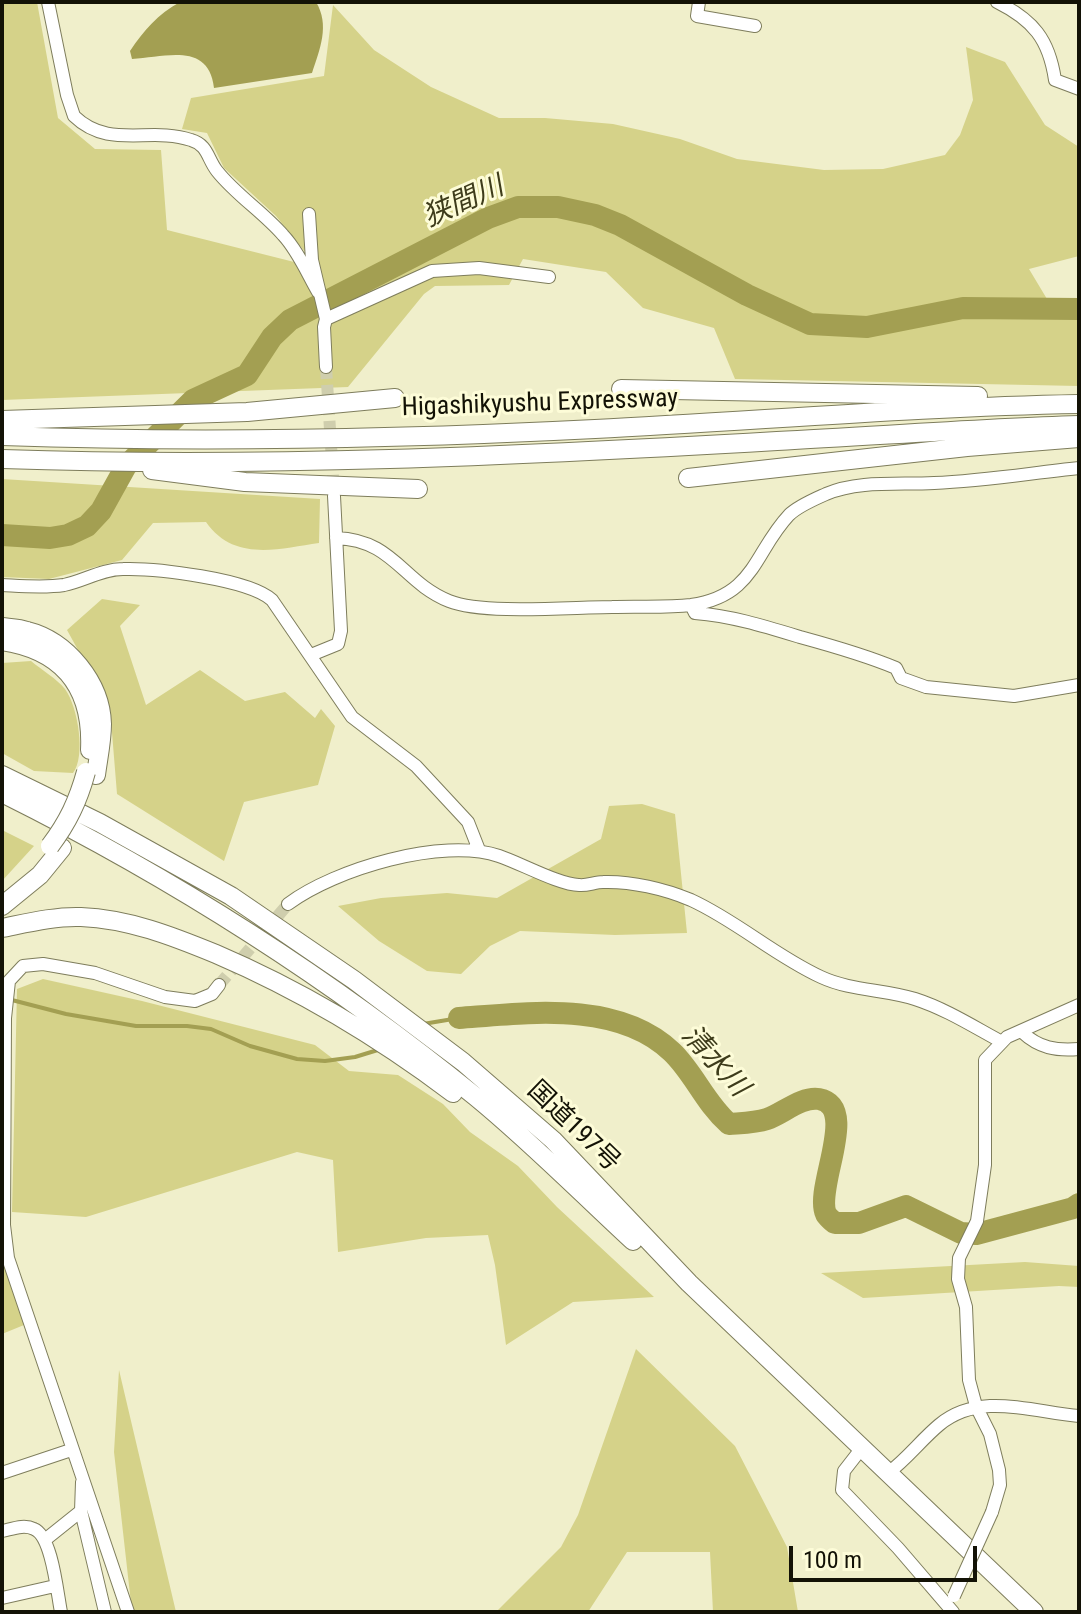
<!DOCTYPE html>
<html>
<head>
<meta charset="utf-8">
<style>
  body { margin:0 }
  #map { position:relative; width:1081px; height:1614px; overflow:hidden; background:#f0efcb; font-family:"Roboto Condensed",sans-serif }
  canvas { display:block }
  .frame { position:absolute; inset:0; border:4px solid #131206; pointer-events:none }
  .scale { position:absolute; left:789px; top:1546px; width:188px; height:36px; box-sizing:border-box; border:4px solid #131206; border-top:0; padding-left:10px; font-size:24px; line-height:28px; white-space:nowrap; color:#131206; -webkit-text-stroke:6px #fdfcd8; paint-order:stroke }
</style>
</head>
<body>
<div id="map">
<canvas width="1081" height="1614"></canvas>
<div class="frame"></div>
<div class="scale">100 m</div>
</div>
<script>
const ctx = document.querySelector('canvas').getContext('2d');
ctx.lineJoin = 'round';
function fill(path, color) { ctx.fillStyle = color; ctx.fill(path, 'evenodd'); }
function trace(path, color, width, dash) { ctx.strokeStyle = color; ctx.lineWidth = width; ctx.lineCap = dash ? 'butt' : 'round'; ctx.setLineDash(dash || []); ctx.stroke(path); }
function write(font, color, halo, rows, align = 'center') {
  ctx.font = font + ' "Roboto Condensed","Noto Sans JP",sans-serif'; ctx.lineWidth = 6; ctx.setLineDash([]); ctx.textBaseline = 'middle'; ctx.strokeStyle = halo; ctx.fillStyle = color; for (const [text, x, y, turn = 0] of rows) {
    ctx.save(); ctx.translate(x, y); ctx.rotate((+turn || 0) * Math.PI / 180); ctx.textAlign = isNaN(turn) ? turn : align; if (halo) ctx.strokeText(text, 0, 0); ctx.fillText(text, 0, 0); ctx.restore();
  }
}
const green = new Path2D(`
  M 2,2 L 37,2 L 58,118 L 95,149 L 161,150 L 167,230 L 318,268 L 276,216 L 224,168 L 207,133 L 182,129 L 191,98 L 324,76 L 333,5 L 374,50 L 431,87 L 499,118 L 545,118 L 613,124 L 680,139 L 737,159 L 824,170 L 883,169 L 945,155 L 960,135 L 973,100 L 966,47 L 1005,62 L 1045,125 L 1079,147 L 1079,256 L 1029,269 L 1056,314 L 1079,316 L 1079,386 L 735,379 L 714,328 L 643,308 L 606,272 L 523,259 L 509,285 L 435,286 L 424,294 L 348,387 L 2,400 Z
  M 2,479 L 320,499 L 319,543 C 278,549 234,562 206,522 L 153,523 L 122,560 L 49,579 L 2,577 Z
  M 102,599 L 140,605 L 120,626 L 146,705 L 200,670 L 245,701 L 285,692 L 315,718 L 321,709 L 335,726 L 318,785 L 244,802 L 224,861 L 117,794 L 110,708 L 67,630 Z
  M 31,661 C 42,670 57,679 65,689 C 78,707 86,756 73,773 L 34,771 L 2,753 L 2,663 Z
  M 642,804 L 675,814 L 687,933 L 615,935 L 520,931 L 490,946 L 461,974 L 427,971 L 379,941 L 338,906 L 381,898 L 447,893 L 497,898 L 601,839 L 609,806 Z
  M 2,830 L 34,846 L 2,881 Z
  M 43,979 L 142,1001 L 315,1045 L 349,1071 L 398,1075 L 443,1104 L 470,1132 L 518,1166 L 557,1207 L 654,1297 L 573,1302 L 506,1345 L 495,1265 L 488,1235 L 426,1238 L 338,1252 L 333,1160 L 297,1152 L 86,1217 L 12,1212 L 17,989 Z
  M 2,1257 L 24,1325 L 2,1334 Z
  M 1025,1262 L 1079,1266 L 1079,1287 L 1059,1286 L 863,1298 L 821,1273 Z
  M 636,1349 L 735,1446 L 787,1547 L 798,1612 L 713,1612 L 710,1552 L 627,1552 L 588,1612 L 496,1612 L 561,1547 L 578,1515 Z
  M 119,1370 L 176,1612 L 132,1612 L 114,1452 Z`);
const water = new Path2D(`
  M 180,2 L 316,2 C 330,25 320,49 312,73 L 214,88 C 209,42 166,57 132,59 L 130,51 C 144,30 158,14 180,2 Z`);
const stream = new Path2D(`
  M 8,999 L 66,1014 L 136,1026 L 187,1026 L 211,1029 L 250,1046 L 297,1059 L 325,1061 L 355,1057 L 381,1049
  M 423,1024 L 459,1018`);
const river = new Path2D(`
  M 2,535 L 50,538 L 68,535 L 87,526 L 101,511 L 126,466 L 193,400 L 247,375 L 272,337 L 290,320 L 488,218 L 518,207 L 558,207 L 595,215 L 620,225 L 747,295 L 810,324 L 867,327 L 963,308 L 1079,309
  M 459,1018 C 526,1013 618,1000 672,1052 C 694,1073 705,1103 729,1124 C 742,1123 755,1123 767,1119 C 782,1114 802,1096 819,1099 C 860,1107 814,1188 826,1214 C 827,1216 833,1222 835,1223 L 859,1223 L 906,1206 L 961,1233 L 976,1234 L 1073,1208 L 1079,1204`);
const minorTunnel = new Path2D(`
  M 326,367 L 334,492
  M 219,985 L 288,904`);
const minor = new Path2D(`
  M 48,2 L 67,95 L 74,116 C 109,150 150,126 191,140 C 208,145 207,158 217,171 C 236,195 263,212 283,235 C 298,251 307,273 318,292
  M 699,2 L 697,16 L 755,26
  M 997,2 C 1033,20 1049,39 1055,80 L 1079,89
  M 309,214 L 312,260 L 326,319
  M 326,367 L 324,327 L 326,319 L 432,271 L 479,268 L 549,277
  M 336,538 C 394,540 402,582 449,601 C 484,615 572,607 612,607 C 638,606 665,608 691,605 C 755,596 754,552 789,515 C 798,506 815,499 826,494 C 859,480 899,485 934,483 C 983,481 1031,473 1079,468
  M 2,585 C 22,586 44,588 64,585 C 84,581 102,569 123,569 C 155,568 249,579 272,600 L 352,717 L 416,766 L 468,822 L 479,850
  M 691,605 L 695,613 C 732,616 764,626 800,637 C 833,646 865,655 896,668 L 901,678 L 926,687 L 1014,696 L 1079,685
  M 311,655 L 338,644 L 341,631 L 334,496
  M 288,904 C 335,869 442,837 499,856 C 520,863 560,885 579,885 C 587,886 595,882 603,882 C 631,881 665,889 691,900 C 737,921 775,956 821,977 C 851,991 884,989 915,999 C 946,1009 974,1027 1002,1042
  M 1022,1032 C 1039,1048 1056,1051 1079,1049
  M 858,1453 L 844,1471 L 842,1490 L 898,1548 L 953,1612
  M 2,1473 L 71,1450
  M 888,1473 C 907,1459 921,1440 939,1425 C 980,1391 1032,1412 1079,1416
  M 82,1482 L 81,1511 L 105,1612
  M 992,1512 L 1000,1485 L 999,1470 L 990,1434 L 976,1406 L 969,1380 L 966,1307 L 958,1279 L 959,1258 L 977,1221 L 985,1165 L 985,1060 L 1007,1037 L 1079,1005
  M 2,1531 C 12,1529 24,1524 34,1529 C 52,1536 57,1592 61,1612
  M 46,1539 L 81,1511
  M 2,1598 L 55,1586
  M 128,1612 L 8,1258 L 4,1225 L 5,1018 L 9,981 L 23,966 L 43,964 L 95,973 L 165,997 L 195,1001 L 212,994 L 219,985`);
const highway = new Path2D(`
  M 621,389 L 978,396
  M 2,420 L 247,412 L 395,398
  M 2,436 C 199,443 398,439 595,429 C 756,421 918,407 1079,404
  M 2,459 C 260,468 519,456 777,441 C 877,436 978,428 1079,425
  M 152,470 L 245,482 L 418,489
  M 688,478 L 967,447 L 1079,438
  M 2,627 C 10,628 19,628 27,631 C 67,641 101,683 102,724 C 102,741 98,759 96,775
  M 2,641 C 63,650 93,688 90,750
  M 2,775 L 100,823 L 231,896 L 354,980 L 463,1062 L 553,1140 L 689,1283 L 1034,1612
  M 2,793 C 171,877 330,978 476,1097 C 531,1142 581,1193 633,1241
  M 2,906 L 40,875 L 62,848
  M 2,928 C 27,923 55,916 81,917 C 129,919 172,936 216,954 C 300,990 380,1038 453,1093`);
const minorBridge = new Path2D(`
  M 954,1596 L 992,1512`);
const highwayBridge = new Path2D(`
  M 50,846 C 68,822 78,801 86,772`);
const streetNames = [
  ["Higashikyushu Expressway",540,404,-2],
  ["国道197号",573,1127,44]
];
const waterNames = [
  ["狭間川",464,203,-24],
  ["清水川",714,1062,48]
];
fill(green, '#d5d289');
fill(water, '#a39f52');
trace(stream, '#a39f52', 4);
trace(river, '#a39f52', 22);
trace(minorTunnel, '#cfcead', 12, [12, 6]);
trace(minor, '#7e7d5c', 14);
trace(highway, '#7e7d5c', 20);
trace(minor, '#fff', 12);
trace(highway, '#fff', 18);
trace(minorBridge, '#7e7d5c', 14, []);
trace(highwayBridge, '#7e7d5c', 20, []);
trace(minorBridge, '#fff', 12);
trace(highwayBridge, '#fff', 18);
write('26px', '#131206', '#fdfcd8', streetNames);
write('italic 28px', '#3e3c1b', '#fdfcd8', waterNames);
</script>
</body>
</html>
